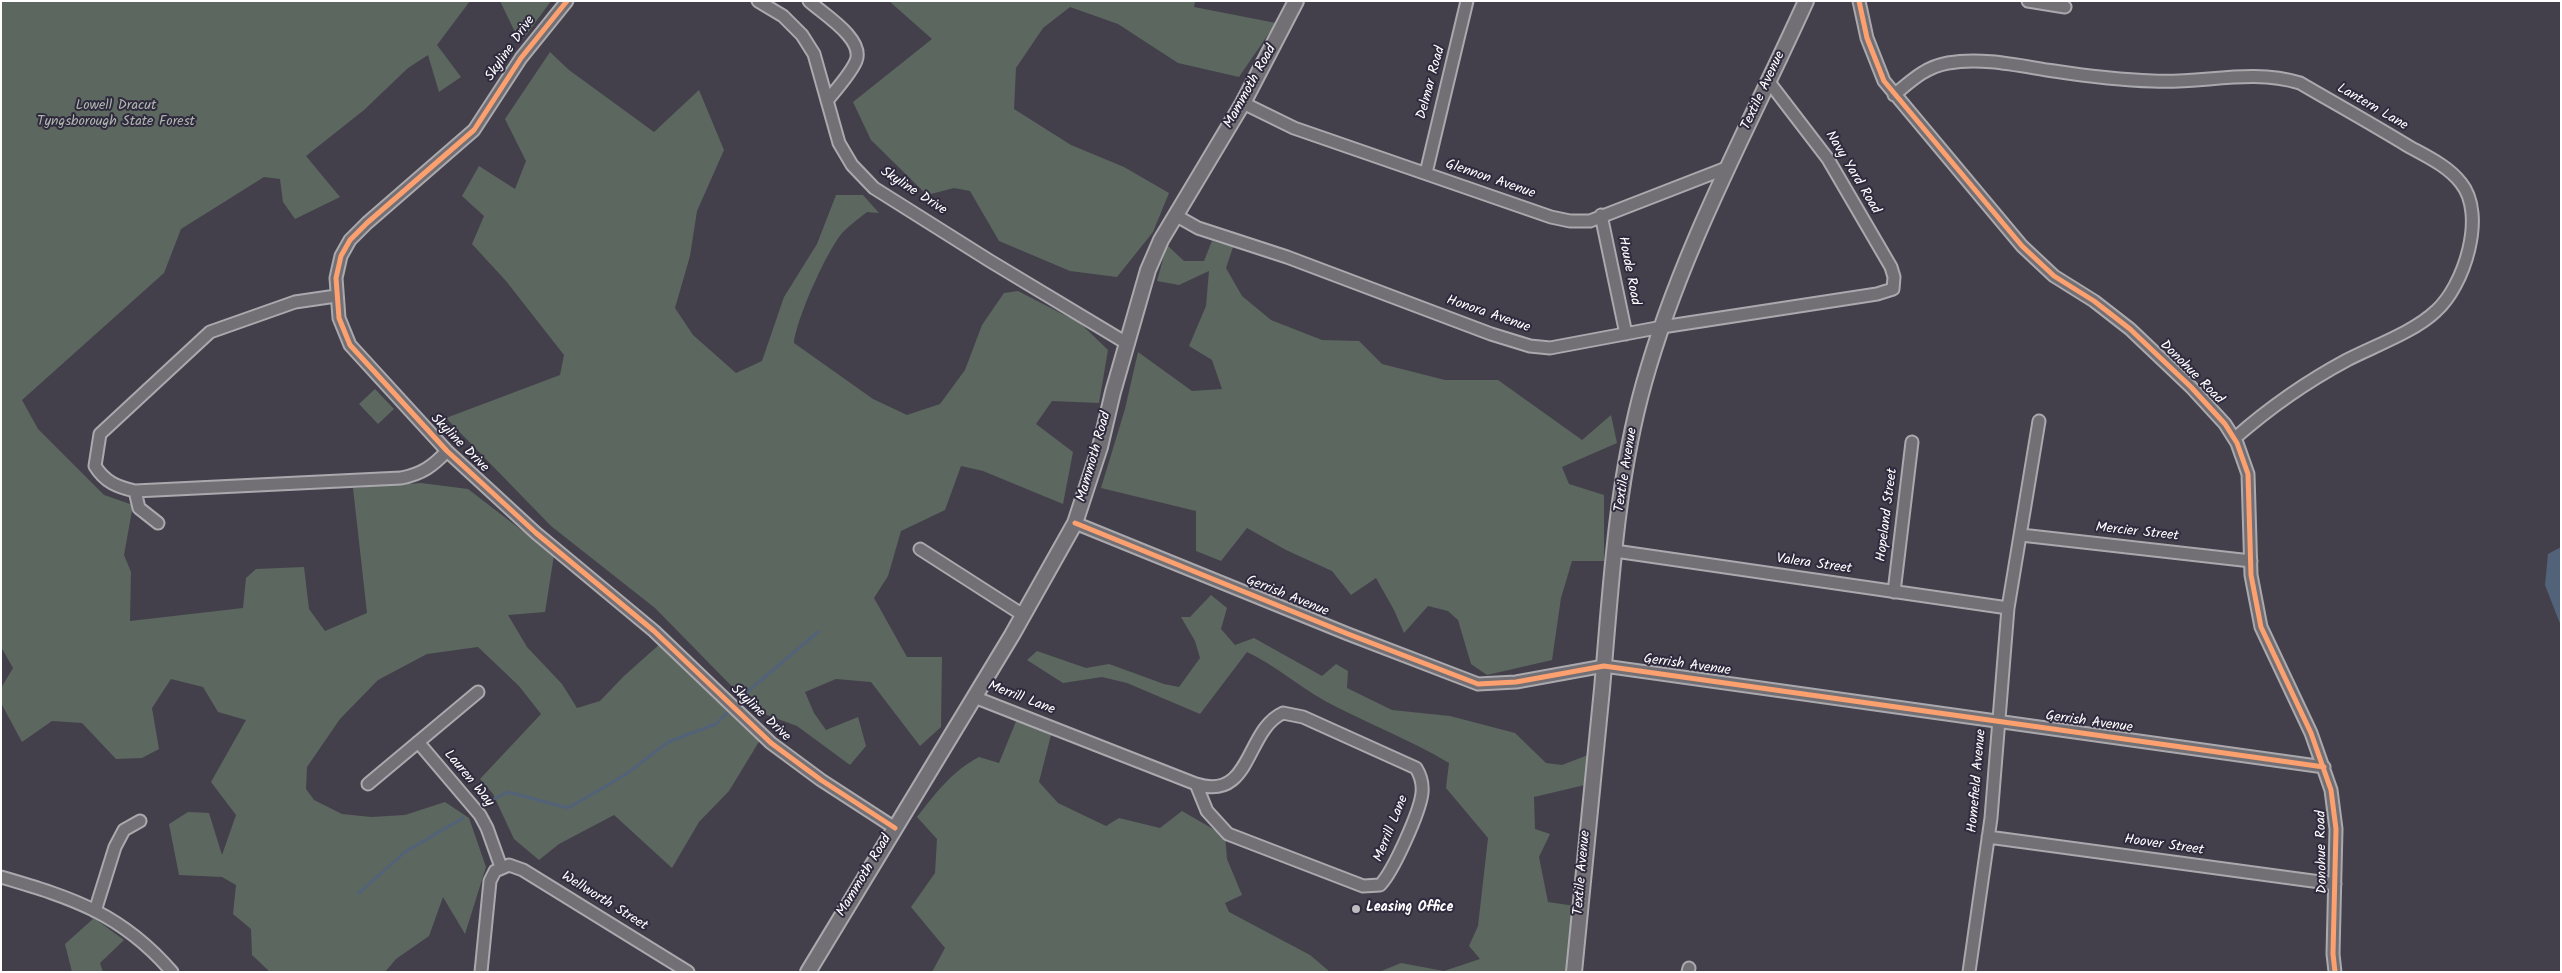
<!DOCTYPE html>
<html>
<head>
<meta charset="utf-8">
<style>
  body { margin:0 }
  #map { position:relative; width:2562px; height:973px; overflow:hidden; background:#43404b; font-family:Kalam,sans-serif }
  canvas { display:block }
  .frame { position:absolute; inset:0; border:2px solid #fff; pointer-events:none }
</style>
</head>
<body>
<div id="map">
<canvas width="2562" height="973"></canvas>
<div class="frame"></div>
</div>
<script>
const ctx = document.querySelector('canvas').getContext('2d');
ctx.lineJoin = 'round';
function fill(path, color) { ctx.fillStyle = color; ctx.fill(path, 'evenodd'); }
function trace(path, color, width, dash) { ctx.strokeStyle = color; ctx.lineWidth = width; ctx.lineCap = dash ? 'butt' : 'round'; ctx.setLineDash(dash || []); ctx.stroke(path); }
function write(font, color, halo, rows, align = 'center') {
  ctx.font = font + ' Kalam,sans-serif'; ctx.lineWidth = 4; ctx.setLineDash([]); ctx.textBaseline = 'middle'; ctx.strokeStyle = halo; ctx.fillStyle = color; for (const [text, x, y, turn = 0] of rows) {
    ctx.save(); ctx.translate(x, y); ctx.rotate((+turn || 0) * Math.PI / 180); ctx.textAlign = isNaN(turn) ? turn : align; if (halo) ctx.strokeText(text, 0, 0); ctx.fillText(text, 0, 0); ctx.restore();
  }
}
const green = new Path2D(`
  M 1,1 L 470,1 L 437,45 L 461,77 L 439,92 L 428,55 L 408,68 L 364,110 L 306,156 L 340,197 L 295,219 L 283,202 L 280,179 L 264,177 L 181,229 L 164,273 L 22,400 L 38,429 L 104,495 L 133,505 L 124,555 L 131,572 L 130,621 L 243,608 L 246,578 L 256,569 L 304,567 L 309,609 L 325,631 L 367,613 L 353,488 L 421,483 L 468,489 L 554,555 L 545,612 L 508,615 L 527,647 L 562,684 L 577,708 L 600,701 L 624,676 L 661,643 L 760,740 L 729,791 L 699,822 L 672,868 L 614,815 L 559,844 L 539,860 L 514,839 L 493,794 L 480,779 L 541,714 L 519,686 L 478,647 L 427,654 L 378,680 L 340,719 L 307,767 L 306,789 L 314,800 L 342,814 L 371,817 L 405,815 L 445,802 L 469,818 L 486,867 L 465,934 L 443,897 L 429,936 L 396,959 L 385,972 L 270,972 L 252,955 L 251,929 L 233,914 L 236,885 L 222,877 L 179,875 L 169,824 L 188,812 L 209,813 L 222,855 L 236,815 L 211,782 L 246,720 L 218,712 L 203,687 L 171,679 L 152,708 L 159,749 L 142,758 L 116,759 L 82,723 L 52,721 L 22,742 L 1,703 L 1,688 L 13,668 L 1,647 Z
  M 500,1 L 551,1 L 524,38 L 514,30 Z
  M 889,1 L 1195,1 L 1194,7 L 1276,23 L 1239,77 L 1178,63 L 1118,24 L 1070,7 L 1043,28 L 1016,68 L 1014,109 L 1071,145 L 1124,167 L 1169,193 L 1153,232 L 1117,277 L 1070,271 L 999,241 L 970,191 L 954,188 L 927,195 L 871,140 L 853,102 L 932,39 Z
  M 550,52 L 569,70 L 654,132 L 699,90 L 724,150 L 697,211 L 690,256 L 675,308 L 693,335 L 736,373 L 762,361 L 784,297 L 817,244 L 836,195 L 863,195 L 879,213 L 867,212 C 859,218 850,225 843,232 C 827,250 796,320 794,343 L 873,399 L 907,415 L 940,404 L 965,370 L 982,325 L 1004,293 L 1018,291 L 1080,323 L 1108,350 L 1099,403 L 1052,401 L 1036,424 L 1073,452 L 1063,504 L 983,471 L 961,466 L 945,510 L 901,531 L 888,576 L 874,598 L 907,657 L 942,657 L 941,727 L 920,746 L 871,682 L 836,679 L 805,692 L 814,713 L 826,730 L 858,717 L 866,746 L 850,765 L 797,726 L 756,711 L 655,608 L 551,526 L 446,418 L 560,375 L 564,355 L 506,281 L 472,244 L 484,216 L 462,196 L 479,166 L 515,189 L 526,161 L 505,119 Z
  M 1212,241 L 1233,247 L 1226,268 L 1242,296 L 1271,320 L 1322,340 L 1359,341 L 1382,364 L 1445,380 L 1498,380 L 1582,440 L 1611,415 L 1617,443 L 1562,467 L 1569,484 L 1604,495 L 1604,561 L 1572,561 L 1561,598 L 1552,660 L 1487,675 L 1471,664 L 1458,620 L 1448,611 L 1428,606 L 1404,633 L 1394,610 L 1376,578 L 1351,595 L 1332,571 L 1286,550 L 1247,528 L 1221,561 L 1196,551 L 1196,511 L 1101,488 L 1125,409 L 1138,352 L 1192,391 L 1222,389 L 1212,360 L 1189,346 L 1206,306 L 1209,271 L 1179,285 L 1157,281 L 1167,245 L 1184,261 L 1204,261 Z
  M 375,389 L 394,409 L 378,424 L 359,404 Z
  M 1211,595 L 1227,608 L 1221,629 L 1235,645 L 1254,638 L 1322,676 L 1336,664 L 1348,671 L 1347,688 L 1392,710 L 1450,716 L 1515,733 L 1546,763 L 1562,765 L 1588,755 L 1589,784 L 1534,797 L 1535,829 L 1550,834 L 1539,857 L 1548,902 L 1575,906 L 1566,972 L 1379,972 L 1401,963 L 1444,971 L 1480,959 L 1469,946 L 1478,926 L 1488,838 L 1446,788 L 1449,763 C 1409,739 1366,723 1325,701 C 1298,686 1275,665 1247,652 L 1200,714 L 1127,683 L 1102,677 L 1063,683 L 1027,660 L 1037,651 L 1086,668 L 1109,664 L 1164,684 L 1179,687 L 1200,658 L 1195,641 L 1181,617 L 1190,617 Z
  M 1017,719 L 1051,735 L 1039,782 L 1058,803 L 1106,826 L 1119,818 L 1160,828 L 1182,811 L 1225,836 L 1227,859 L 1242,895 L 1225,903 L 1229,912 L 1310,955 L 1330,972 L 932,972 L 945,948 L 911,907 L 935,873 L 937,839 L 917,817 C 935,794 952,771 979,757 L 999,763 Z
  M 94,918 L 124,940 L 100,963 L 103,972 L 72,972 L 65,944 Z`);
const water = new Path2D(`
  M 2561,547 L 2561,626 L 2545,585 L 2548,554 Z`);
const stream = new Path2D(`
  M 741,697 L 818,632
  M 482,805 L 508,792 L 568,808 L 625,775 L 668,742 L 716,724 L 728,712
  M 359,893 L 405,852 L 463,818`);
const minor = new Path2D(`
  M 567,1 L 521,58 L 474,130 L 367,223 L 350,240 L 341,256 L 336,278 L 339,318 L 350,345 L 447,451 L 536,533 L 654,631 L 771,743 L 821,780 L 895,828
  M 758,1 L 783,16 L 802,35 L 814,54 L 839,143 L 852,165 L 874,188 L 990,261 L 1128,344
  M 809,1 C 823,14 865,39 856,61 C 850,75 836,89 827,101
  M 1859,1 L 1867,38 L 1884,81 L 2022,246 L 2054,276 L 2094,301 L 2130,329 L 2191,387 L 2225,424 L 2237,443 L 2248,474 L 2251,575 L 2261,627 L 2311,733 L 2331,790 L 2336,829 L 2333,954 L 2335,972
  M 2028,1 L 2065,7
  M 1894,95 C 1911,81 1925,67 1948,63 C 1983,57 2020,66 2054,71 C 2087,76 2120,80 2153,81 C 2202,84 2251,68 2300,83 C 2336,104 2372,124 2408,146 C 2426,156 2448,166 2461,183 C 2487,215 2464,286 2436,311 C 2414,332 2374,346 2347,360 C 2306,382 2269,408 2235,438
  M 1243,103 L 1294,128 L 1551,217 L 1570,221 L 1590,221 L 1729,167
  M 1426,173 L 1467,1
  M 1175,215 L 1198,228 L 1287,257 L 1491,334 L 1530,346 L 1550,348 L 1662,327 L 1877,294 L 1893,289 L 1894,277 L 1891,267 L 1828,159 L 1769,82
  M 1601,215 L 1626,334
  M 135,491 L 401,478 C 422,474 433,466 447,451
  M 158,523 L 139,508 L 135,491 C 117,487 105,482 95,466 L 100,434 L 210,332 L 295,302 L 336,296
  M 1075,523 L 1348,634 L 1478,684 L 1516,682 L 1604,666 L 2324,767
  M 2021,535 L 2251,561
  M 920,549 L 1023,615
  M 1615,551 L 2008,608
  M 1894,592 L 1912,442
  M 974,697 L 1196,784 L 1207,811 L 1228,834 L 1363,886 L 1380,885 C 1393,872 1420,812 1422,793 C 1423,783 1421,776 1416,768 L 1303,717 L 1283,713 C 1245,730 1252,802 1196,784
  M 418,742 L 480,815 L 487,828 L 501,867
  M 368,784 L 478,692
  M 1988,837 L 2335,884
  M 1,877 C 73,898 122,914 172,972
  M 95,911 L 115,847 L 124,830 L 140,821
  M 481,972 L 490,881 L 495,871 L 509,865 L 523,870 L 688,972
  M 1688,972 L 1689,968
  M 1969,972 L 1991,818 L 2008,608 L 2039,421`);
const major = new Path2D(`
  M 808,972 L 1012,635 L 1075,523 L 1100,447 L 1113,392 L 1148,270 L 1161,240 L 1243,103 L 1296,1
  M 1574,972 C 1583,878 1593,783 1602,689 C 1611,587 1616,483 1644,383 C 1681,250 1749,127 1806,1`);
const cycleway = new Path2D(`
  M 567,1 L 521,58 L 474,130 L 367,223 L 350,240 L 341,256 L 336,278 L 339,318 L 350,345 L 447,451 L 536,533 L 654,631 L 771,743 L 821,780 L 895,828
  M 1859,1 L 1867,38 L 1884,81 L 2022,246 L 2054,276 L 2094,301 L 2130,329 L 2191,387 L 2225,424 L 2237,443 L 2248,474 L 2251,575 L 2261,627 L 2311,733 L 2331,790 L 2336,829 L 2333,954 L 2335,972
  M 1075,523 L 1348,634 L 1478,684 L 1516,682 L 1604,666 L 2324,767`);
const markers = [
  [1356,909,5,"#bdbcc0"]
];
const streetNames = [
  ["Skyline Drive",511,49,-55],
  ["Delmar Road",1432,83,-75],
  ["Mammoth Road",1251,87,-61],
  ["Textile Avenue",1764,91,-65],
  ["Lantern Lane",2372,108,30],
  ["Navy Yard Road",1852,173,59],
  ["Glennon Avenue",1490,180,19],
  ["Skyline Drive",913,192,33],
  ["Houde Road",1628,271,79],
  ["Honora Avenue",1488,315,19],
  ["Donohue Road",2191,373,45],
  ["Skyline Drive",459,444,45],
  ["Mammoth Road",1095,457,-74],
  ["Textile Avenue",1627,470,-81],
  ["Hopeland Street",1888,515,-83],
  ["Mercier Street",2137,533,6],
  ["Valera Street",1814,565,8],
  ["Gerrish Avenue",1287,597,22],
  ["Gerrish Avenue",1687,666,8],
  ["Merrill Lane",1021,699,21],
  ["Skyline Drive",760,714,43],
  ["Gerrish Avenue",2089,723,8],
  ["Lauren Way",468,779,50],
  ["Homefield Avenue",1978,781,-85],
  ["Merrill Lane",1392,829,-68],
  ["Hoover Street",2164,846,8],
  ["Donohue Road",2323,852,-91],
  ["Textile Avenue",1583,873,-85],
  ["Mammoth Road",865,876,-59],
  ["Wellworth Street",604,902,32]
];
const parkNames = [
  ["Lowell Dracut",116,107],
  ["Tyngsborough State Forest",116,123]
];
const poiNames = [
  ["Leasing Office",1366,909]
];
fill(green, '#5c675f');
fill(water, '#526379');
trace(stream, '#526379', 3);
trace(minor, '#aaa9ae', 15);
trace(major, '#aaa9ae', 18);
trace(minor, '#727075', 11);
trace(major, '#727075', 14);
trace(cycleway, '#fca06f', 5);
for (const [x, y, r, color] of markers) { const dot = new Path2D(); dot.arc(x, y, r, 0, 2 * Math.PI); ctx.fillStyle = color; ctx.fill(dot); trace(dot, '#2f2a3d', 2); }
write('14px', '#fff', '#2f2a3d', streetNames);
write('14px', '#b0b6b0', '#2f2a3d', parkNames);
write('bold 14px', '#fff', '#2f2a3d', poiNames, 'left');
</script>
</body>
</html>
